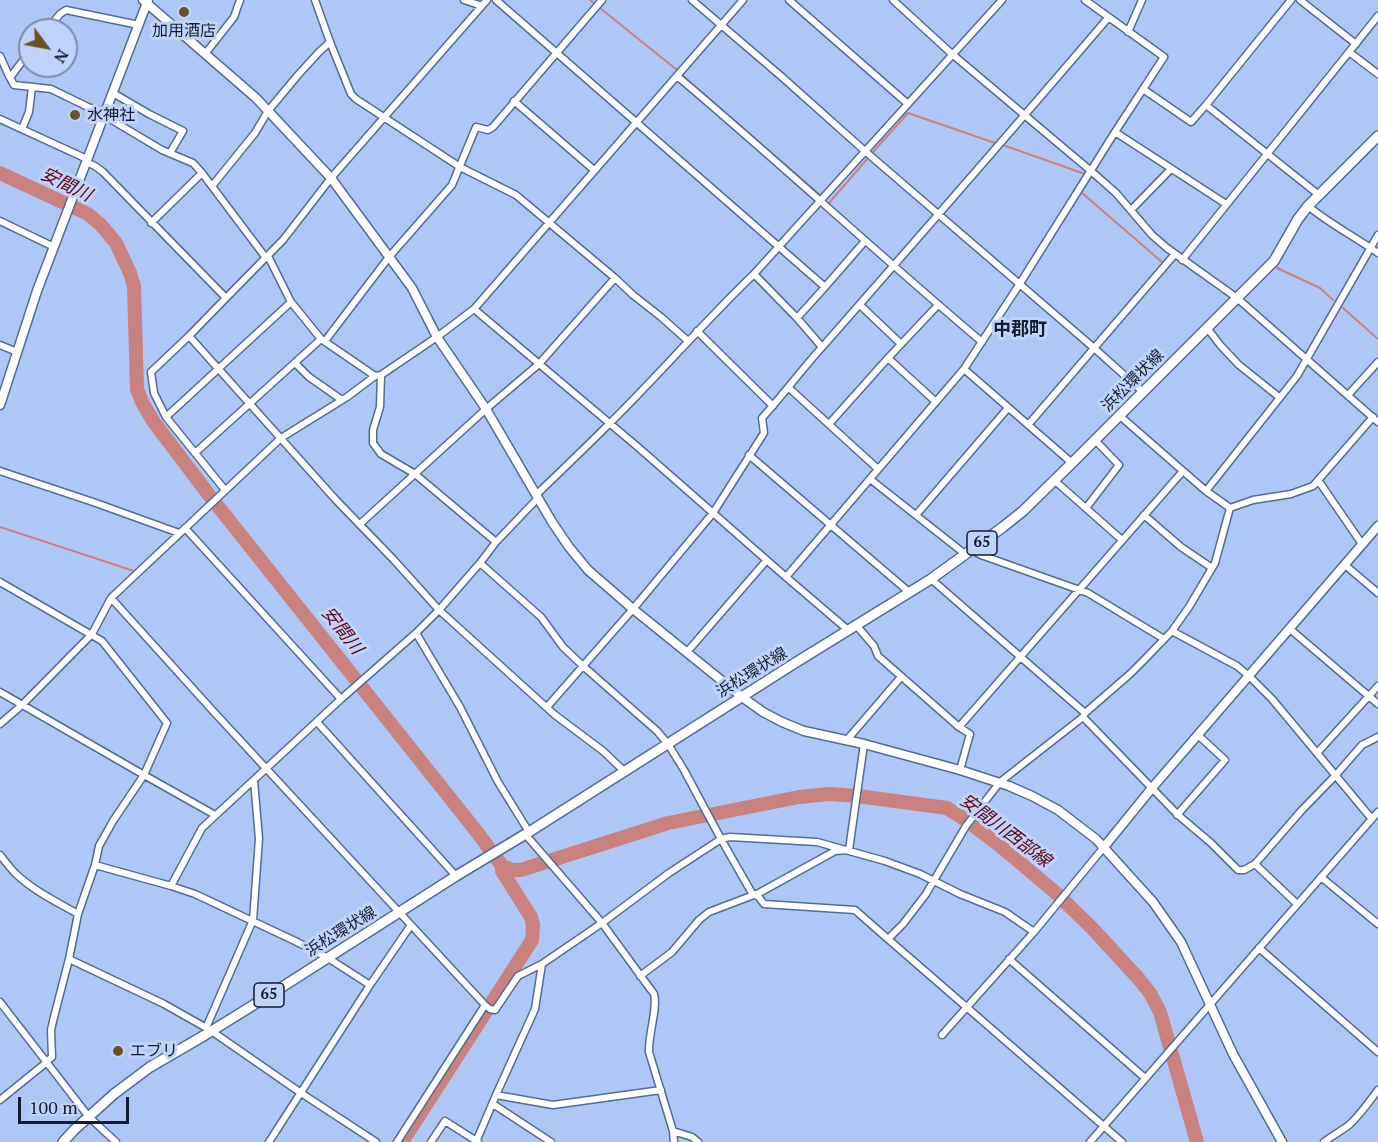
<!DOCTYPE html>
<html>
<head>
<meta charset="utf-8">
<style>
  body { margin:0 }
  #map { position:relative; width:1378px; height:1142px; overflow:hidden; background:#aec7f7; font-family:"PT Serif",serif }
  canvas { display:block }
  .north { position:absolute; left:18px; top:18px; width:60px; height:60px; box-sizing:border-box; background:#c0d4fb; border:2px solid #7b8ba9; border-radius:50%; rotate:122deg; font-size:16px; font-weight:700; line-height:24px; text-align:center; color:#141d2f }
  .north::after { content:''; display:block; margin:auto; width:21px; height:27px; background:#6a5222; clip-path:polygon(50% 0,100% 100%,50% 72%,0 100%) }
  .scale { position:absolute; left:18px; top:1097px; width:111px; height:27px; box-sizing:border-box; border:3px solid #141d2f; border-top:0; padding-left:8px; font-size:18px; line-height:21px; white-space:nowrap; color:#141d2f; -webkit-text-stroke:4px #c0d4fb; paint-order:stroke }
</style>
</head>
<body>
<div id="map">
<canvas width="1378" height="1142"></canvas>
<div class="north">N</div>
<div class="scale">100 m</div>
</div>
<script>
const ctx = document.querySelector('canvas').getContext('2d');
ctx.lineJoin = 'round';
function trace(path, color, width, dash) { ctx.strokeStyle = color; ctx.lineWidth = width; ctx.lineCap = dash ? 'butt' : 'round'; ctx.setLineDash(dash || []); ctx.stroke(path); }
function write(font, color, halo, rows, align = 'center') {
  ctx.font = font + ' "PT Serif","Noto Sans JP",serif'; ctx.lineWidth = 6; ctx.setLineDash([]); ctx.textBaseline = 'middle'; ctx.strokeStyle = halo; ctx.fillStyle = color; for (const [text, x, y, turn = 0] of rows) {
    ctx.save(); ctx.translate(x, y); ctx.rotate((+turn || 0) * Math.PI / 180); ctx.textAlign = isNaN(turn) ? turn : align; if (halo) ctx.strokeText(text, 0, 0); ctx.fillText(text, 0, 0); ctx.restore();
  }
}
const stream = new Path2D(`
  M 590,0 L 677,70
  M 682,75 L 820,195
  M 1003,145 L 1085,174
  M 873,152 L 908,113 L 995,143
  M 1081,192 L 1163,263
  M 829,203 L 868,158
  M 1277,268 L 1320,288 L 1333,300
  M 1343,308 L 1378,339
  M 0,527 L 134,571
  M 164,552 L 184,534`);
const river = new Path2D(`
  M 0,173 L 88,214 L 101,225 L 116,243 L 130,273 L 134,286 L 137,389 L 142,402 L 153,421 L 209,495 L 477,832 L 502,866 L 502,871 L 531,917 L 533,925 L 532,940 L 402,1142
  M 502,866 L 513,870 L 521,870 L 668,823 L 799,797 L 829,794 L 858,796 L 947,808 L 966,820 L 999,845 L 1056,893 L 1092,928 L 1138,978 L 1150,993 L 1160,1012 L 1197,1142`);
const street = new Path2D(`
  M 315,0 L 330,42 L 351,94 L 356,99 L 460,167 L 516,195 L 615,278 L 633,295 L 661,317 L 688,341
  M 464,0 L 482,6
  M 496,0 L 825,287 L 797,318
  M 692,0 L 782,77 L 866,152 L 1094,348 L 1143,392
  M 789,0 L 908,104
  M 893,0 L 952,54 L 1091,171 L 1116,193 L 1152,235 L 1167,248 L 1237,298 L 1378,422
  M 1300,0 L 1356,44
  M 47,30 L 60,14 L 66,10 L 139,25
  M 1128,32 L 1142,0
  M 1349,52 L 1378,74
  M 205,54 L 234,17 L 240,0
  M 0,56 L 9,76 L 12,75 L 30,51
  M 9,76 L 14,85 L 51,89 L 88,107 L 106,113
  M 677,76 C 780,163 879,255 982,342
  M 1143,89 L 1191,122 L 1206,105 L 1319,195
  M 113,93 L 149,114 L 183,131 L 170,153
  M 514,101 L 594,170
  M 1206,105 L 1291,0
  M 105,116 L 162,150 L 193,163 L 202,173 L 266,258
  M 0,119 L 87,159
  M 22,129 L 29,112 L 32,87
  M 1115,132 L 1226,204
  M 86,162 L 95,166 L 103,172 L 226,298 L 283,240 L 331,178 L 487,0
  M 212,186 L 255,133 L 268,111 L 298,75 L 319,52 L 330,42
  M 1308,206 C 1330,224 1355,237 1378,253
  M 1131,210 L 1171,169
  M 0,221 L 54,247
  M 151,223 L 202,173
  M 268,256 L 291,302 L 321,339 L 375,376
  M 1182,260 L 1378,16
  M 754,274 L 797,318 L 822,347
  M 825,287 L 865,241
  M 860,305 L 901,344
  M 474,309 L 639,448 L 786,577
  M 1207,328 L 1221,346 L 1239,365 L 1279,397
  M 697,331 L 773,406
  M 189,336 L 336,500 L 393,559 L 439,610 L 555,715 L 603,751 L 625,772
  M 325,341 L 389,257 L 452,185 L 476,127 L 488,130 L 493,127 L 602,0
  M 0,345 L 17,352
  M 888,358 L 936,402
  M 295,363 L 309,377 L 342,400
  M 964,369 L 1072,463
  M 381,375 L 380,407 L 373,430 L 373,443 L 381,454 L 415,474 L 496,542
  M 789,388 L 878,469
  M 1348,395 L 1378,362
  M 1120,416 L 1183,471
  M 166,417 L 291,302
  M 829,424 L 888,358 L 938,305
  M 1028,425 L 1175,254
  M 195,453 L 321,339
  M 749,455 L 909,592
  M 0,471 L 93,502 L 179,533
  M 870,479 L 965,554
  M 1054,480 L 1122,540
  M 1318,480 L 1362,544
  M 225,490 L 166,417 L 154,393 L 151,372 L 189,336 L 226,298
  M 1206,491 L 1297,376 L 1378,235
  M 536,495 C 561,471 585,448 609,424 C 659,375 704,322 754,274 L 1002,0
  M 538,498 L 496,542 L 480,563 L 541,617 L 563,647 L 583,666 L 657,731 L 668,744 L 684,770 L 721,839 L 753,895 L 758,896 L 764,904 L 855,910 L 888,939 L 903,924 L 926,894 L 966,826 L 1000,782 L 1083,717 L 1085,713 L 1130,674 L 1146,658 L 1172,631 L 1189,607 L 1215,563 L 1230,508 L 1253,500 L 1291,494 L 1313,486 L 1373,417
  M 1086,508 L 1119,465 L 1095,440
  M 916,515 L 1008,408
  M 1144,515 L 1181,547 L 1212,568
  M 360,524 L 486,409 L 539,364 L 615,278
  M 185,528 L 341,699
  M 972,550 L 981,555 L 1088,593 L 1164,639
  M 1345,565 L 1378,593
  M 931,579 L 1085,713
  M 0,582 L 102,641 L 167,723 L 144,775 L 0,692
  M 111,598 L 281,438 L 347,397 L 375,376 L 381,375 L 437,337 L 474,309 L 743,0
  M 856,625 L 874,646 L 878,656 L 959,727 L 1183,471 L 1206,491 L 1230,508
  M 1290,629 L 1378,704
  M 848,630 L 786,577 L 964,369 L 1019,285 L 1115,132 L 1164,57 L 1085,0
  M 1172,631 L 1237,666 L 1249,676 L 1272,699 L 1371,818
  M 416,633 L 460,707 L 498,782 L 529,832
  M 687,652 L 766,561
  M 547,707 L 633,609 L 713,513 L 764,433 L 762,418 C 783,395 802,369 824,345 C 919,237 1014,128 1108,18
  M 1083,717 L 1178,815 L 1211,843 L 1238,870 L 1244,870 L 1255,864 L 1297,904
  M 317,722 L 456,876
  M 0,724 L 22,705 L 92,634 L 111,598 L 213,711 L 411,925 L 370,985 L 269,1142
  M 959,727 L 970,734 L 960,770
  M 846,741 L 901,677
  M 1317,753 L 1378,686
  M 1177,815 L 1225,760 L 1198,735
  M 525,834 L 602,923 L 654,994 C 658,1008 648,1035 649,1052 L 673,1131 L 674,1142
  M 0,855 C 5,861 10,868 16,874 C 34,891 57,902 78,914 L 95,865 L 171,886
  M 1255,864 L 1301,811 L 1335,776 L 1362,745 L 1378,737
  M 95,865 L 99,846 L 113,821 L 144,775 L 215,815
  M 1321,877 L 1378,924
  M 411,925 L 485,1005 L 490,1009 L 495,1010 L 518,976 L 542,964 L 602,923 L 669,873 L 721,839 L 730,837 L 817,842 L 885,861 L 920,874 L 960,894 L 1005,912 L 1034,932
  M 888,939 L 1122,1142
  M 1259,948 L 1378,1052
  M 69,959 L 164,1004 L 210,1030 L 301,1093 L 376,1142
  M 1009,959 L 1145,1078
  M 640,976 L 672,952 L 699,920 L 709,912 L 759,893 L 835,851 L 849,850 L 864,744
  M 370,985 L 328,958 L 295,941 L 195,894 L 171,886 L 202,828 L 341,699 L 416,633 L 439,610 L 480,563
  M 0,1002 L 89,1117 L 116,1142
  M 206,1028 L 253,920 L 259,839 L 254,780
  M 942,1035 L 1034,932 L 1104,847
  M 46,1062 L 52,1057 L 51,1030 L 54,1017 L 69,959 L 78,914
  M 496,1095 L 535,1009 L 542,964
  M 0,1100 L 47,1062
  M 493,1104 L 551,1142
  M 673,1131 L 692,1137 L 698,1142
  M 397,1142 L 485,1005
  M 431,1142 L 445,1121 L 478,1142
  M 476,1142 L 496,1095 L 553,1105 L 661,1090
  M 1090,1142 L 1378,812
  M 1324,1142 C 1332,1136 1341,1131 1349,1125 C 1360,1115 1369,1102 1378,1090`);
const secondary = new Path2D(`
  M 143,0 L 256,98 L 331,178 L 412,288 L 437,337 L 486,409 L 552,522 L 569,547 L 588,570 L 633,609 L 742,697 L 763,712 L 782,722 L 804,731 L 864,744 L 960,770 L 1009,786 L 1032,796 L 1058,810 L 1096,839 L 1153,902 L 1181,942 L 1233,1054 L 1282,1142
  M 0,405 L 37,291 L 148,0
  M 1104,847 L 1152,788 L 1378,526`);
const primary = new Path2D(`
  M 63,1142 L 74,1130 L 114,1094 L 150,1067 L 205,1035 L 268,996 L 456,876 L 529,832 L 795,663 L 931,579 L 1003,527 L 1023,511 L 1072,463 L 1274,261 L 1298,219 L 1308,206 L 1378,136`);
const markers = [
  [184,12,6,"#6a5222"],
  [75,115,6,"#6a5222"],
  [118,1051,6,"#6a5222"]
];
const shields = [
  [982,543,30],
  [269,995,30]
];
const shieldNames = [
  ["65",982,543],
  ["65",269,995]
];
const poiNames = [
  ["加用酒店",184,31,"center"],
  ["水神社",87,115],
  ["エブリ",130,1051]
];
const streetNames = [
  ["浜松環状線",1133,381,-45],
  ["浜松環状線",752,673,-32],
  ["浜松環状線",341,932,-32]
];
const waterNames = [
  ["安間川",66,185,26],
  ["安間川",342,631,52],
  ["安間川西部線",1005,831,37]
];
const neighbourhoodNames = [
  ["中郡町",1020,330]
];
trace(stream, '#ca827e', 2);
trace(river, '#ca827e', 14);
trace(street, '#546b95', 9);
trace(secondary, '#546b95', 11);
trace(primary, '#546b95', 12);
trace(street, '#fff', 6);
trace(secondary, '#fff', 8);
trace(primary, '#fff', 9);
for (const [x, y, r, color] of markers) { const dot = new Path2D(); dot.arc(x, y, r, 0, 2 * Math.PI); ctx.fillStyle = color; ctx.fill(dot); trace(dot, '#c0d4fb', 2); }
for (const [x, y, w] of shields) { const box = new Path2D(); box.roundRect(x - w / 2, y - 12, w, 24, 4.5); ctx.fillStyle = '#c0d4fb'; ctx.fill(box); trace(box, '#141d2f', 1.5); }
write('bold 15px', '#141d2f', null, shieldNames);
write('16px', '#141d2f', '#c0d4fb', poiNames, 'left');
write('16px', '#141d2f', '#c0d4fb', streetNames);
write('italic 18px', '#600510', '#c0d4fb', waterNames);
write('bold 18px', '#141d2f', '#c0d4fb', neighbourhoodNames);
</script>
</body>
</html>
